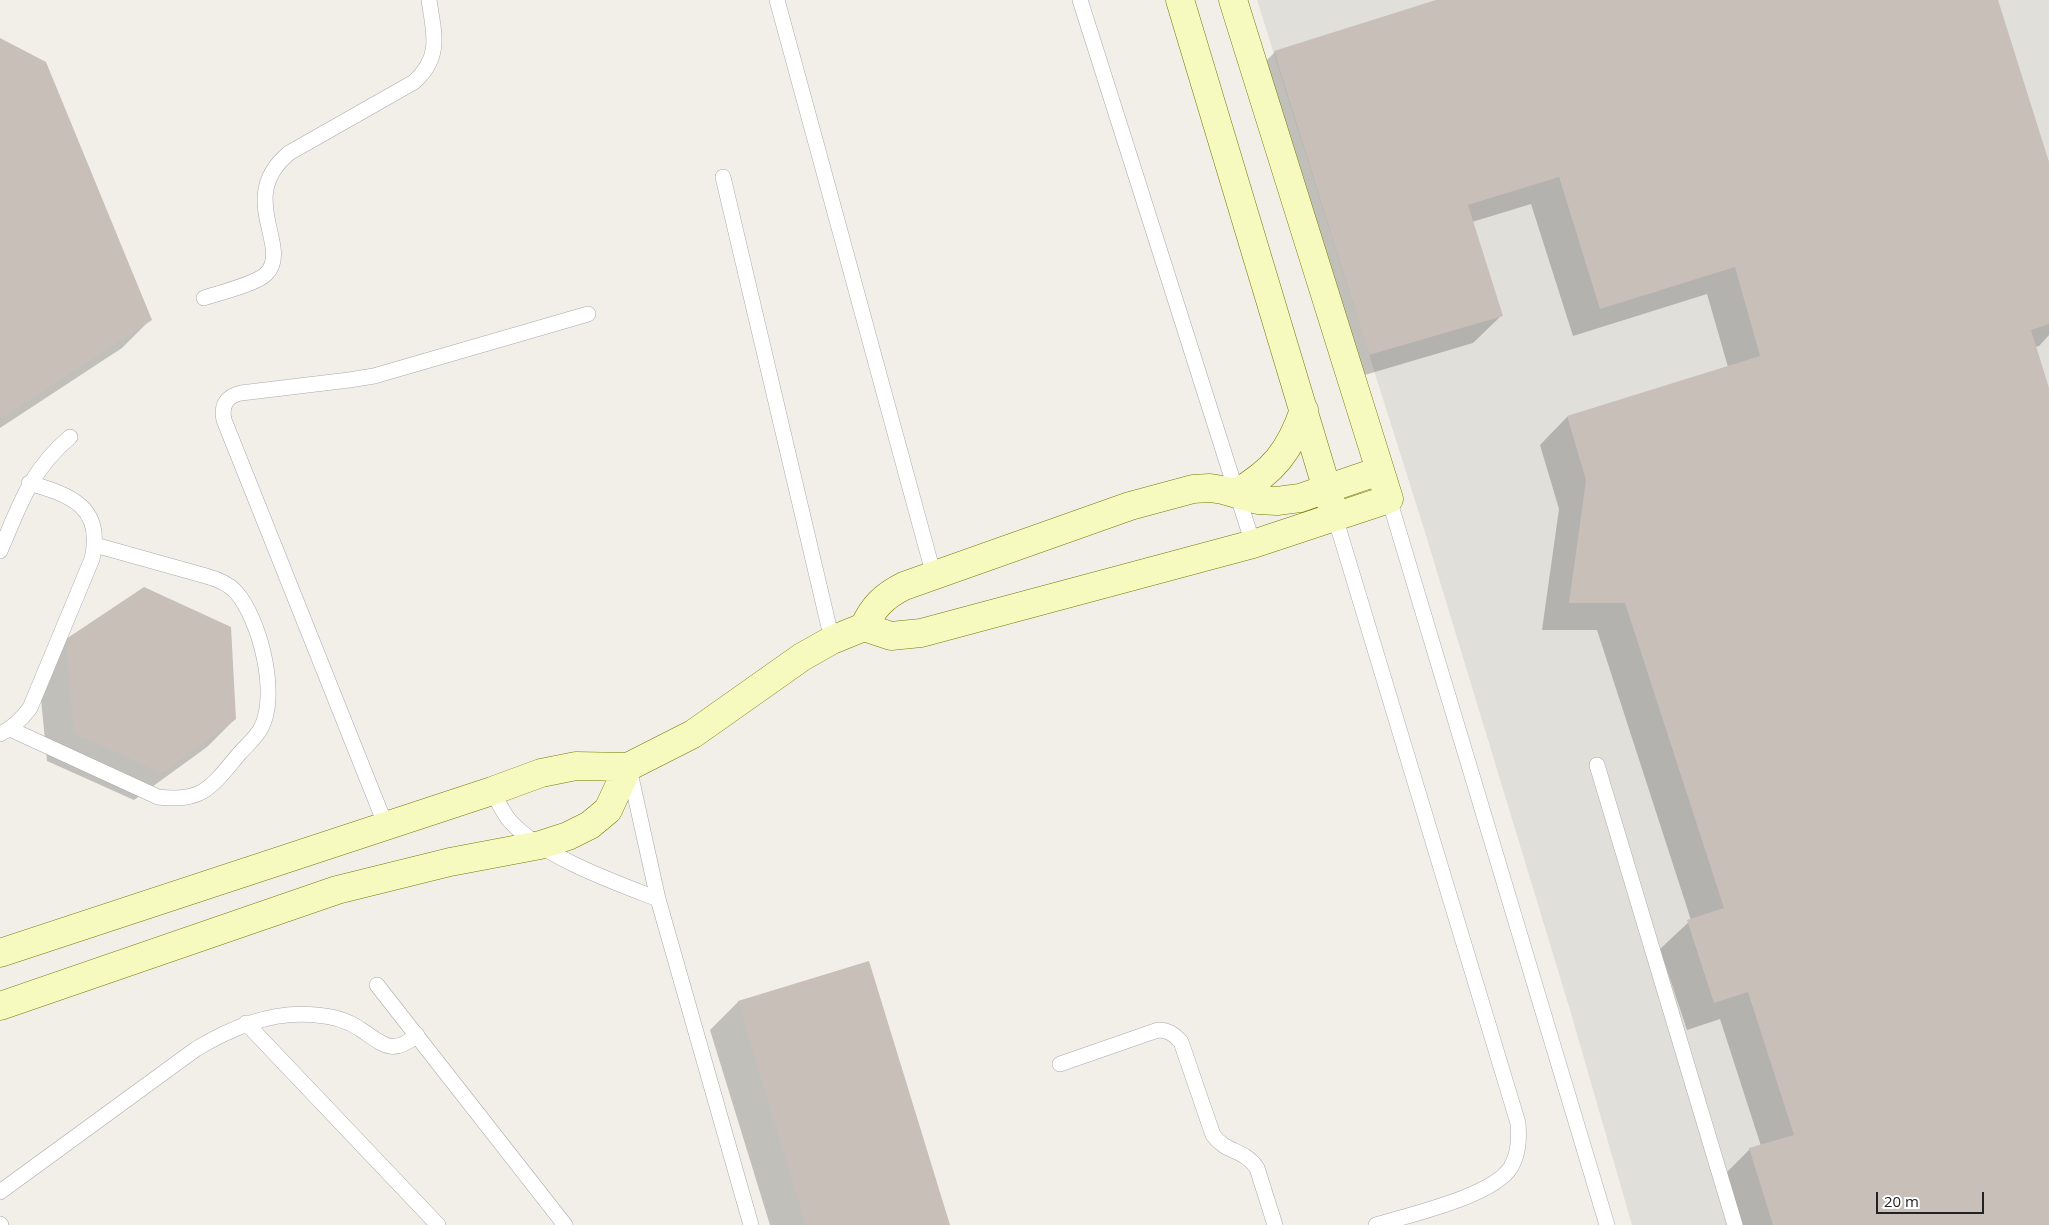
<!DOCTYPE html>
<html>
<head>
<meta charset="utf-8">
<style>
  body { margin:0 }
  #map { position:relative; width:2049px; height:1225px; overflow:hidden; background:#f2efe9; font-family:"Open Sans",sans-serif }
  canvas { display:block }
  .scale { position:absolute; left:1876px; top:1192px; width:108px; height:22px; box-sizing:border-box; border:2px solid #222; border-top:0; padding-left:6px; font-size:15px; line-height:18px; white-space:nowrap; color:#222; -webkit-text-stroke:4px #fff; paint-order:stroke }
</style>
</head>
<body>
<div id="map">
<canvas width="2049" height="1225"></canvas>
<div class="scale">20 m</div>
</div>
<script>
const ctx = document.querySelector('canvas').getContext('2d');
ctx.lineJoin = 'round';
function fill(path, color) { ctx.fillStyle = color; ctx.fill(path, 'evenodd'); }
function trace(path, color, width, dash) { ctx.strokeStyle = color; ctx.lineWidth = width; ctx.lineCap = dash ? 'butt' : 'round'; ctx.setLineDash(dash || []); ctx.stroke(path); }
const airport = new Path2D(`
  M 1257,0 L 2049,0 L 2049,1225 L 1632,1225 L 1570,1010 L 1424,529 Z`);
const shadow = new Path2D(`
  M 1441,0 L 1996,0 L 2049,166 L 2049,335 L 2039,346 L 2035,347 L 2049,392 L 2049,1225 L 1737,1225 L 1722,1177 L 1750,1149 L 1761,1146 L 1720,1019 L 1687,1030 L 1660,949 L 1691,920 L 1597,630 L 1542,630 L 1559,509 L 1540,445 L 1567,417 L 1728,367 L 1707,294 L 1573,336 L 1531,204 L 1472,222 L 1501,316 L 1473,343 L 1341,382 L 1247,80 L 1275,52 Z
  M 0,40 L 150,320 L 122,348 L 0,428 Z
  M 66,640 L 235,719 L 207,747 L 134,800 L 47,761 L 38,668 Z
  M 868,963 L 949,1225 L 770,1225 L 710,1030 L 738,1002 Z`);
const building = new Path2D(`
  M 1436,0 L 1998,0 L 2049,162 L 2049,324 L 2031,330 L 2049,388 L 2049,1225 L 1773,1225 L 1749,1148 L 1794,1135 L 1748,992 L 1714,1003 L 1687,920 L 1724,908 L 1625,603 L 1569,603 L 1586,480 L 1567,416 L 1760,356 L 1735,267 L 1600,309 L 1559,177 L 1468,205 L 1503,316 L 1369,355 L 1274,51 Z
  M 0,38 L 46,62 L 152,320 L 0,419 Z
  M 144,587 L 231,627 L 236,719 L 162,773 L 74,733 L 66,639 Z
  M 869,961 L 950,1225 L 806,1225 L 738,1001 Z`);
const lane = new Path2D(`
  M 777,0 L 934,576
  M 1080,0 L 1253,544
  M 723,177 L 832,640
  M 204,298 C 219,293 256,284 266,274 C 293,247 235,198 289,153 L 414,82 C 442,57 434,34 429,0
  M 1389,499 L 1607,1225
  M 1335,517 L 1518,1123 C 1519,1138 1519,1153 1511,1167 C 1494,1196 1408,1215 1376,1225
  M 0,551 C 20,505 30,471 70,437
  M 10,729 L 158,797 C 203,803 212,786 239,754 C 246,746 256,738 261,728 C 279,695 260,619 236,592 C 228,583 217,579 206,576 L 95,545
  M 0,734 C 13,728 21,720 30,708 L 92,559 C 104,507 71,495 29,483
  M 1597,765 L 1735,1225
  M 629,768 L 658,899 L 751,1225
  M 492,791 C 498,801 503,813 510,821 C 541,856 614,882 658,899
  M 386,826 L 224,420 C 221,406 226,396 241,393 L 349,380 L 374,376 L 588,314
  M 377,985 L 565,1225
  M 246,1023 L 438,1225
  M 1060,1064 L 1158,1030 C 1168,1030 1174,1034 1181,1042 L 1213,1135 C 1227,1154 1243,1148 1257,1168 L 1275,1225
  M 0,1192 L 196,1049 C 232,1027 273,1010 316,1015 C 331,1016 347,1020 360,1029 C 382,1043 391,1057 417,1035
  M 0,1224 L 1,1225`);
const secondary = new Path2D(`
  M 1180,0 L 1332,506
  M 1236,493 C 1273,472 1290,451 1304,410
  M 864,627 C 873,607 884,596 904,586 L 1130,506 L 1193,489 L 1210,488 L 1223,490 L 1258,500 L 1277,501 L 1300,498 L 1379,471
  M 0,953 L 492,791 L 541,773 L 576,766 L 628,767 L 693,734 L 802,657 L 832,640 L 864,627 L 891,636 L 921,633 L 1253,544 L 1389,499 L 1233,0
  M 0,1006 L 337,890 L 450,862 L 540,845 L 568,836 L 590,825 L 608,810 L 628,767`);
fill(airport, '#e1dfda');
fill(shadow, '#0003');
fill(building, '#c7bfb8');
trace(lane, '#a9a9a9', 16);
trace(secondary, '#707d05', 29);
trace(lane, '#fff', 15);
trace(secondary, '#f7fabf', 28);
</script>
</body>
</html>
